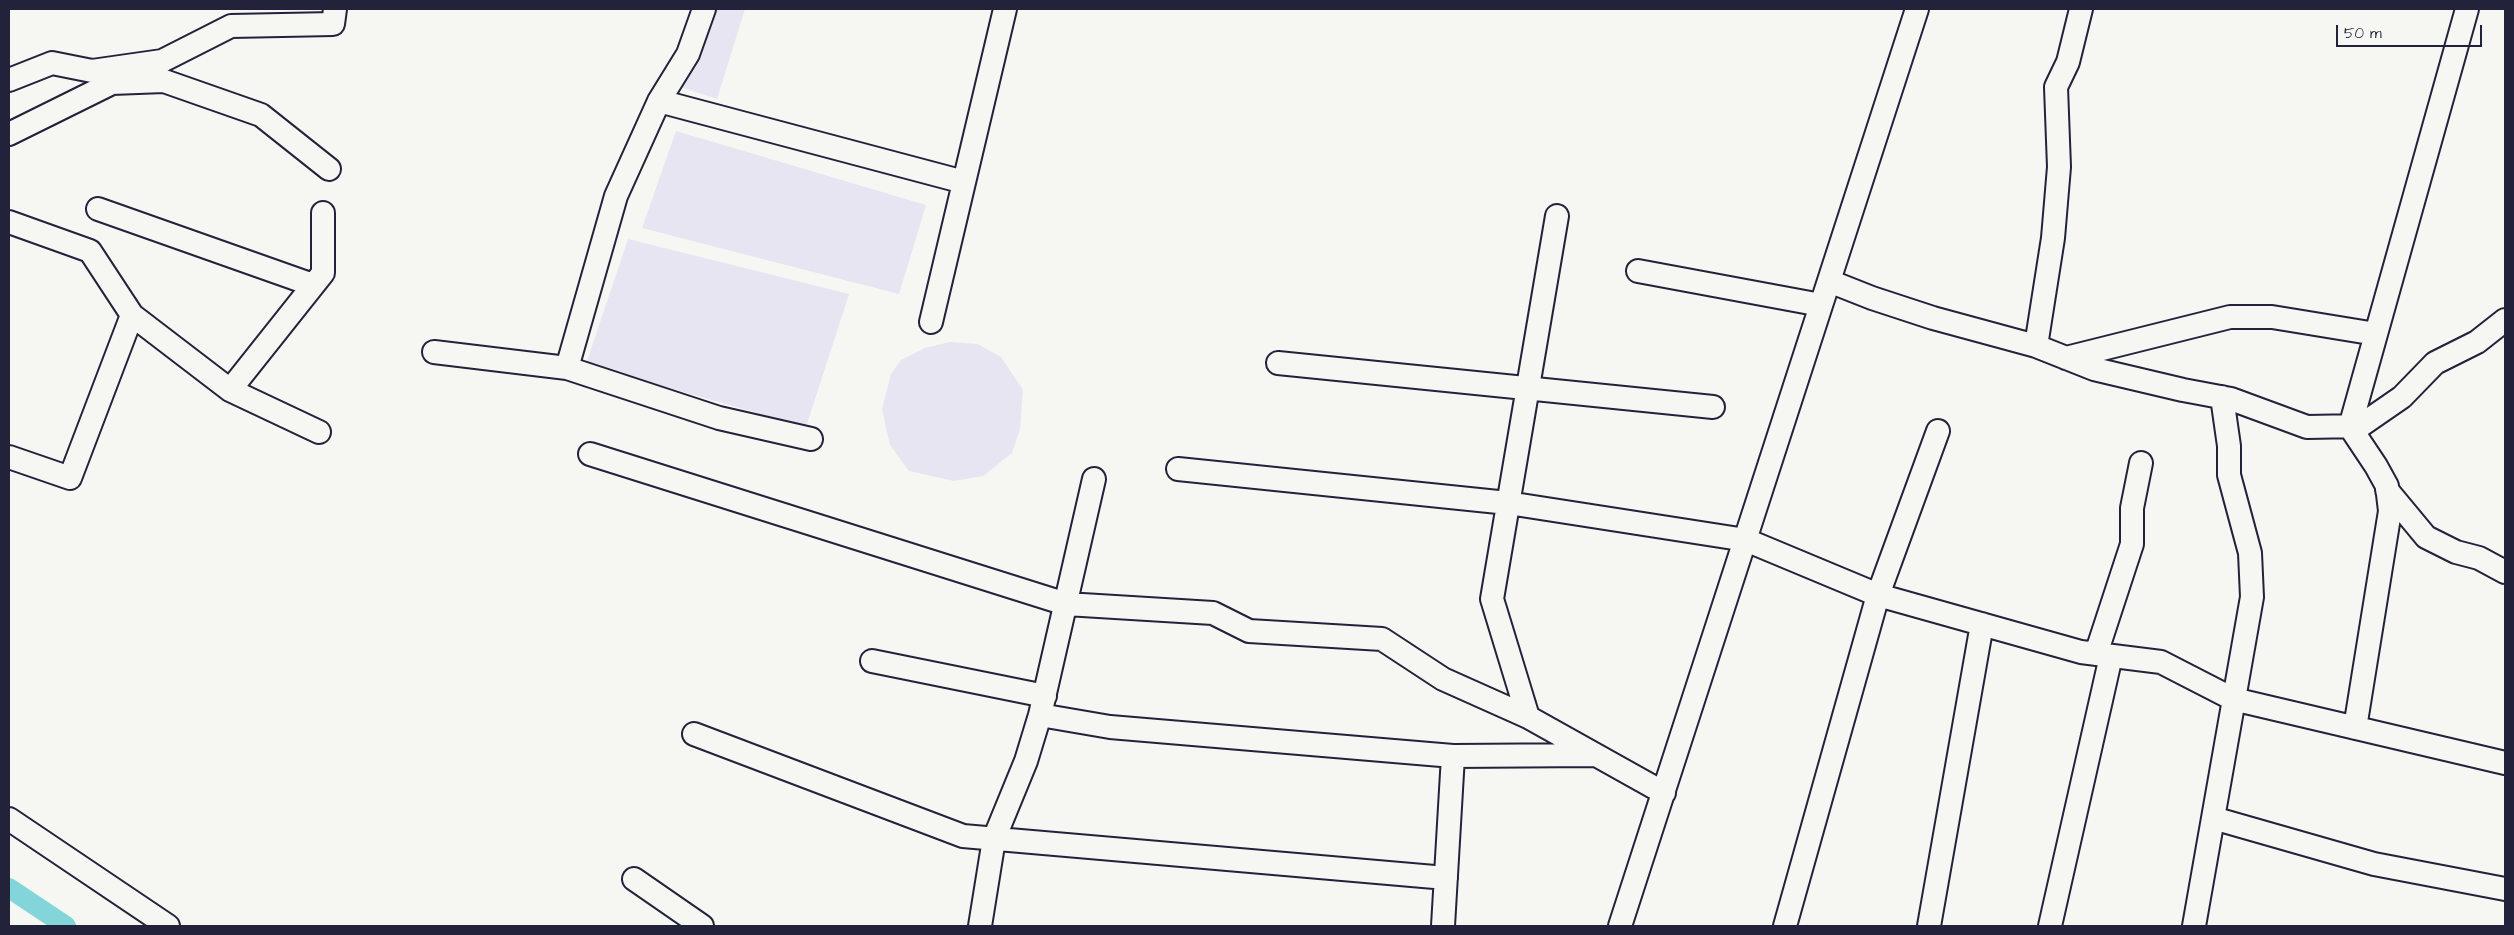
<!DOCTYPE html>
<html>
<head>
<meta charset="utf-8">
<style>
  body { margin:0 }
  #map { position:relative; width:2514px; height:935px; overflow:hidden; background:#f6f6f2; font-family:"Architects Daughter",sans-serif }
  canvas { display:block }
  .frame { position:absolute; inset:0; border:10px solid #22223b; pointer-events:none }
  .scale { position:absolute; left:2336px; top:25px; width:146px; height:22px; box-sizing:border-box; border:2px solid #22223b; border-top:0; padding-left:6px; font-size:15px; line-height:18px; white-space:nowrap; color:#22223b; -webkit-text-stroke:4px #f6f6f2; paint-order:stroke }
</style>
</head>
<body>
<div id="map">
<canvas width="2514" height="935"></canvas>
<div class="frame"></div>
<div class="scale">50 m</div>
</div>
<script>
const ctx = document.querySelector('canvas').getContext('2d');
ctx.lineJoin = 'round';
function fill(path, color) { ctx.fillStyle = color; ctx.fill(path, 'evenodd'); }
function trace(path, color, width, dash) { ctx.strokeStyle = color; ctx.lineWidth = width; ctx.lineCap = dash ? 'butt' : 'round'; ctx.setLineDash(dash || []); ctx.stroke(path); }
const built = new Path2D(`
  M 706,9 L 745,9 L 717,99 L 681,87 Z
  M 676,131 L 926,205 L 899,294 L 642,228 Z
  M 628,239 L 849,294 L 806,427 L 586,364 Z
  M 950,342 L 978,344 L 1001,357 L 1023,390 L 1020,429 L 1012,453 L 983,476 L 954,481 L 909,471 L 890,445 L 882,409 L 891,374 L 901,360 L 925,348 Z`);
const canal = new Path2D(`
  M 9,888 L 66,926`);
const minor = new Path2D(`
  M 704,9 L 688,54 L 659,101 L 616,196 L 567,368 L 719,418 L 811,439
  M 9,80 L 52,63 L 92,71 L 162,61 L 231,26 L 333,24 L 335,9
  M 659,101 L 964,182
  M 9,134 L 112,83 L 164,81 L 261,115 L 329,169
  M 98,209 L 313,285
  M 9,222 L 90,251 L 132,315 L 230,390 L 319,432
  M 1638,271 L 1821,305
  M 1829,281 L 1872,298 L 1933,318 L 2036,346 L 2094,369 L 2183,390 L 2231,399 L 2307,427 L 2360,426 L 2402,397 L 2435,363 L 2477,342 L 2505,320
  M 931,322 L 1005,9
  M 2036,346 L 2053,238 L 2059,167 L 2056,87 L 2068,62 L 2081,9
  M 434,352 L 567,368
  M 2066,358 L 2230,317 L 2272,317 L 2376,334
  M 1278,363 L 1713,407
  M 230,390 L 323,273 L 323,213
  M 590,454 L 1066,604 L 1213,613 L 1249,631 L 1382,639 L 1443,679 L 1528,717 L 1664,793
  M 9,457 L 70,478 L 132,315
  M 1178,469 L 1508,503 L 1746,540 L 1878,595 L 2081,652 L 2161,662 L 2233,699 L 2505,763
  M 2387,490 L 2426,537 L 2456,552 L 2479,558 L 2505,572
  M 2096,654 L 2132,544 L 2132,508 L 2141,463
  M 872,661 L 1045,696
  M 1040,715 L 1110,727 L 1453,756 L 1594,755
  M 1528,717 L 1492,599 L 1557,216
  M 2355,728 L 2390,511 L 2387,486 L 2376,466 L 2350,427 L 2467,9
  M 694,734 L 963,836 L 1446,878
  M 2213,818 L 2374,864 L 2505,889
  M 9,819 L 168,926
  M 634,879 L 702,926
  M 980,926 L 994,839 L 1026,761 L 1040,715 L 1094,479
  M 1443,926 L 1453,756
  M 1620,926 L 1917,9
  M 1785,926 L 1878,595 L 1938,431
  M 1929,926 L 1982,624
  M 2050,926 L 2111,656
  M 2194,926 L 2252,597 L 2250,553 L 2229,475 L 2229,446 L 2222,397`);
fill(built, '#e7e5f1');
trace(canal, '#83d5da', 20);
trace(minor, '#22223b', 26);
trace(minor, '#f6f6f2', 22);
</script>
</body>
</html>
